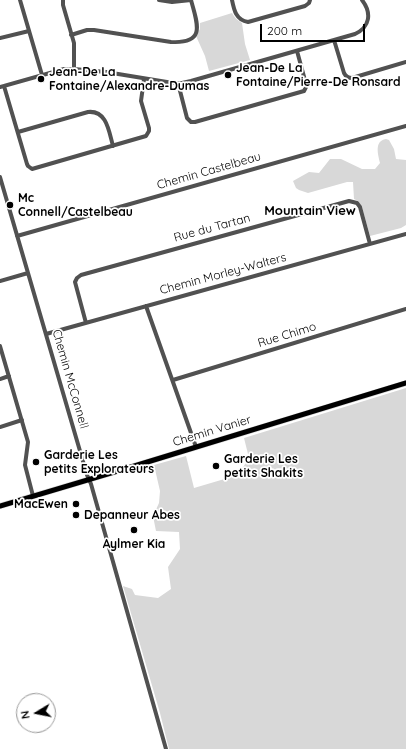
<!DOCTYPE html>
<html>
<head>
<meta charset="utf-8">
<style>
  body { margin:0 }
  #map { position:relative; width:406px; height:749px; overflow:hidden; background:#fff; font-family:Quicksand,sans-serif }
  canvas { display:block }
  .north { position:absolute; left:16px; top:693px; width:40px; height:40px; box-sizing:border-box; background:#fff; border:1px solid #999; border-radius:50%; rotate:260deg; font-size:11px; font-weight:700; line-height:16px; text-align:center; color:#000 }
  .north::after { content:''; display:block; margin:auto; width:14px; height:18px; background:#000; clip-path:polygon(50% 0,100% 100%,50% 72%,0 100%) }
  .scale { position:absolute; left:260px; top:24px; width:105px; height:18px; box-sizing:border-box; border:2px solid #000; border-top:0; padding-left:5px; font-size:12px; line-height:14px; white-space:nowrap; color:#000; -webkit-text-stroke:3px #fff; paint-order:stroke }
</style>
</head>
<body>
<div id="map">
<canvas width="406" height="749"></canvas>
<div class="north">N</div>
<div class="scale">200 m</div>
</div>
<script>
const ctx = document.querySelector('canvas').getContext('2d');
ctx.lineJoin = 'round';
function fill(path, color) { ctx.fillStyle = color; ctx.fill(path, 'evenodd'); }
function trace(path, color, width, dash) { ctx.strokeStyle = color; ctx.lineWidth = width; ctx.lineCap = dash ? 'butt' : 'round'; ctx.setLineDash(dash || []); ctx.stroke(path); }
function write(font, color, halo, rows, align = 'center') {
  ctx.font = font + ' Quicksand,sans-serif'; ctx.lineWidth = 3.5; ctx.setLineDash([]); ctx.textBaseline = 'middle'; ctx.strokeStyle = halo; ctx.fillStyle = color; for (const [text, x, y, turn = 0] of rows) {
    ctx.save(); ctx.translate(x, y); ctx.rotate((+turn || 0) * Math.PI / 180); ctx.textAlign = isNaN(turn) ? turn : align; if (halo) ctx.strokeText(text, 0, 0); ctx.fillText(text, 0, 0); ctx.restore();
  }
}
const green = new Path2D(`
  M 232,13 C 234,17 237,20 242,23 L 245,44 L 250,60 L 209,71 L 205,56 L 196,36 L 200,29 L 200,23 Z
  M 386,139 L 389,140 L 394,149 L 396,159 L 406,160 L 406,225 L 401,228 L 370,236 L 362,207 L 358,201 L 354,199 L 353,182 L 347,182 L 308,193 L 299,190 L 296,188 L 293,181 L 309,172 L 319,173 L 330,159 L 341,159 L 362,169 L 375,169 L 380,163 C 378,154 374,141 386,139 Z
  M 406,388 L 406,749 L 169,749 L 160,713 L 123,586 L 132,589 L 135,595 L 158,598 L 171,589 L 168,567 L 180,549 L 179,532 L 156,531 L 153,516 L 159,503 L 160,491 L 154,465 L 186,456 L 194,488 L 238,475 L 249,458 L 244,438 Z`);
const minor = new Path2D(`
  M 20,0 L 42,75
  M 63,0 L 63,5 L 74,43 L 74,69
  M 159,0 L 172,2 L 191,0
  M 232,0 C 234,10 236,20 248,22 L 305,6 L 309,3 L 310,0
  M 71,35 L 87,30 L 94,30 L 171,42 C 207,44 197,23 191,0
  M 0,38 L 29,31
  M 334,40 L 344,73 C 346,77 348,78 352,78 L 406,62
  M 178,83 L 187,118 L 191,122 L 195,122 L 304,91 L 306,87 L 306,84 L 297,51
  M 4,86 L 27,164 L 28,166 L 32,169 L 146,136 L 149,131 L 149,128 L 141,101 L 144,79
  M 0,87 L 64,69 L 74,69 L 106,72 L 173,83 L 182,83 L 191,81 L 355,34 C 370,27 372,13 362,0
  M 18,132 L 88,112 C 107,110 109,132 113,146
  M 0,177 L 87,475 L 91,484 L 166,749
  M 17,236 L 406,126
  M 0,281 L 28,273
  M 146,306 L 196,447
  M 86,323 L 75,282 L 77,278 L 81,275 L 349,201 L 357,203 L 360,207 L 370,244
  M 46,334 L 406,234
  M 0,346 L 28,442 L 25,465 L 33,496
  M 0,379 L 9,376
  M 173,380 L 406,309
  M 0,427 L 22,420`);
const major = new Path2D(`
  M 0,506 L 131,467 L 406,383`);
const markers = [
  [228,75,4,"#000"],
  [41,79,4,"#000"],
  [10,205,4,"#000"],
  [36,462,4,"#000"],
  [216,466,4,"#000"],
  [76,504,4,"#000"],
  [76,515,4,"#000"],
  [134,530,4,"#000"]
];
const poiNames = [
  ["Jean-De La",236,68],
  ["Fontaine/Pierre-De Ronsard",236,82],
  ["Jean-De La",49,72],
  ["Fontaine/Alexandre-Dumas",49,86],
  ["Mc",18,198],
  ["Connell/Castelbeau",18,212],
  ["Garderie Les",44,455],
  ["petits Explorateurs",44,469],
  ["Garderie Les",224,459],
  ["petits Shakits",224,473],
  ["MacEwen",68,504,"right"],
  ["Depanneur Abes",84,515],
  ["Aylmer Kia",134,544,"center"]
];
const streetNames = [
  ["Chemin Castelbeau",209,171,-16],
  ["Rue du Tartan",212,228,-15],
  ["Chemin Morley-Walters",223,274,-15],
  ["Rue Chimo",287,335,-17],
  ["Chemin McConnell",70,379,74],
  ["Chemin Vanier",212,431,-17]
];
const neighbourhoodNames = [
  ["Mountain View",310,211]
];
fill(green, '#d8d8d8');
trace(major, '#dbdbdb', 6);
trace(minor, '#515151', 4);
trace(major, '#000', 5);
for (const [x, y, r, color] of markers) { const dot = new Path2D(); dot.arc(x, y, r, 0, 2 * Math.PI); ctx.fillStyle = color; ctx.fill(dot); trace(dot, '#fff', 1.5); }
write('bold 12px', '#000', '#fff', poiNames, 'left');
write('12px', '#000', '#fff', streetNames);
write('bold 13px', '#000', '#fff', neighbourhoodNames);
</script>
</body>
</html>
